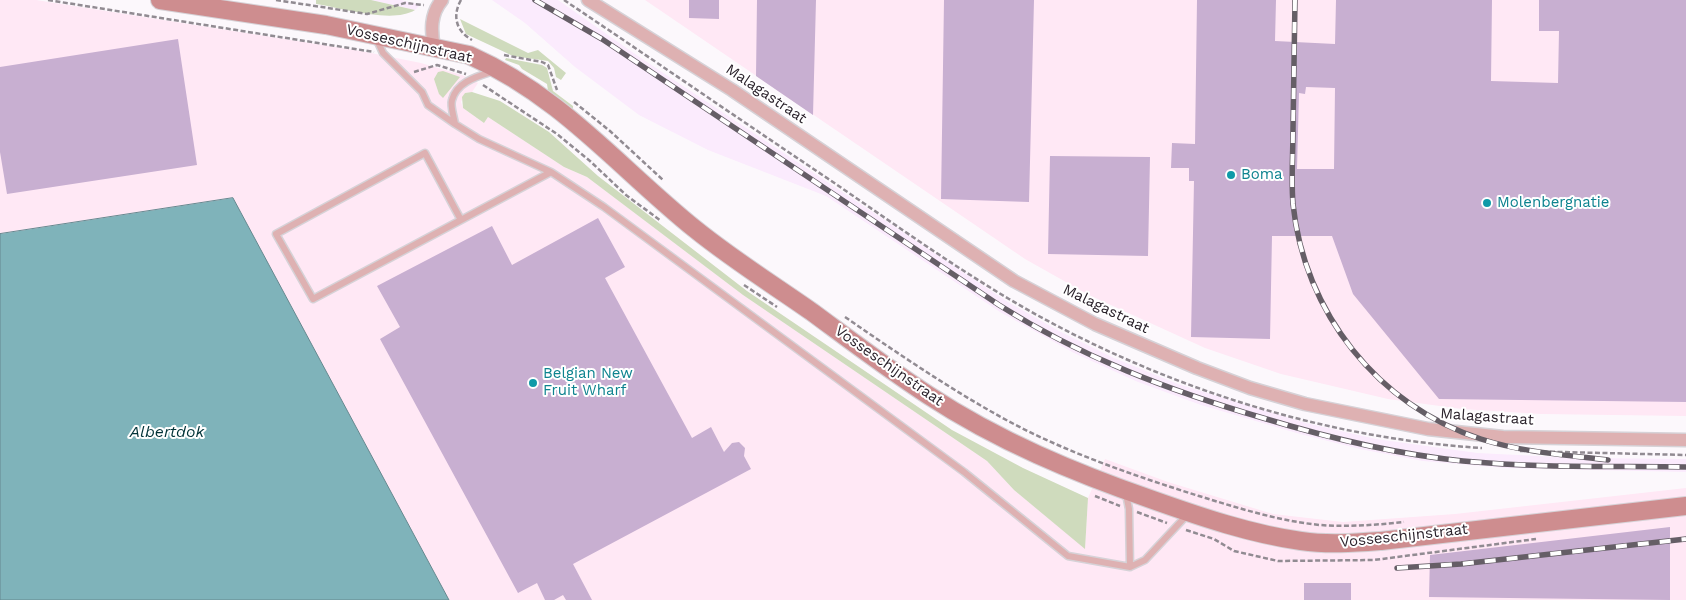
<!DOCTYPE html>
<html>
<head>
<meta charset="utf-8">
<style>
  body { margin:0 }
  canvas { display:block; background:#fcf8fc }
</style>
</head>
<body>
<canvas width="1686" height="600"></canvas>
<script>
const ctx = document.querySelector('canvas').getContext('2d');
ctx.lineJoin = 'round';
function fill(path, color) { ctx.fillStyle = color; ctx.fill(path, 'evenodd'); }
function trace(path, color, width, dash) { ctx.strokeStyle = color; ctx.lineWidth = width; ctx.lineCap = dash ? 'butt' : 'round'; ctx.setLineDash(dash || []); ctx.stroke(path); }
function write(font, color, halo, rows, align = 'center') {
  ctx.font = font + ' "Work Sans",sans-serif'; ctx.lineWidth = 4; ctx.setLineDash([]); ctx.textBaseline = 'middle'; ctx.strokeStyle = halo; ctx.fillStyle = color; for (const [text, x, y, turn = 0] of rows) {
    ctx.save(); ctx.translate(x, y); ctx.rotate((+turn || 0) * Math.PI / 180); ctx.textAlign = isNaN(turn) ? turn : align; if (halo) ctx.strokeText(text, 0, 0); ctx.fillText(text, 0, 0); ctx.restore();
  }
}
const built = new Path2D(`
  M 371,0 L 401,0 L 420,5 L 415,10 Z
  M 492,0 L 558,0 L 638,56 L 1008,302 L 1059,331 L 1114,358 L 1178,384 L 1306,423 L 1376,439 L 1477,453 L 1579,458 L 1686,459 L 1686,472 L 1506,468 L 1423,461 L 1360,449 L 1300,434 L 1201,405 L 1138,382 L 1074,353 L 1000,312 L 826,196 L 708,150 L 639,115 L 575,67 L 525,23 Z`);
const industrial = new Path2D(`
  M 0,0 L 36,0 L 361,51 L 421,63 L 462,75 L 478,83 L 472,92 L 465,93 L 461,102 L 463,108 L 484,123 L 488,117 L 564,167 L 587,177 L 743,295 L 987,461 L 1014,490 L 1085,548 L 1088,498 L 1105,459 L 1168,482 L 1273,514 L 1343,522 L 1455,514 L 1686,488 L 1686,600 L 449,600 L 233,199 L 0,234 Z
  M 645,0 L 1686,0 L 1686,416 L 1541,414 L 1462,409 L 1388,399 L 1281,374 L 1205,348 L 1089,295 L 1025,259 Z`);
const green = new Path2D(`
  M 316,0 L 371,0 L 415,10 C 393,24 342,8 316,4 Z
  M 460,19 L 528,53 L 538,50 L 566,73 L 561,80 L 556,77 L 554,68 L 548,61 L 513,56 L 466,34 Z
  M 506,58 L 542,65 L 547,68 L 553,91 L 573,106 L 573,109 L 548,91 L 547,84 L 522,69 L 519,65 L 505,60 Z
  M 443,71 L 460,77 L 443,98 L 439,94 L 434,79 L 438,72 Z
  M 472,92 L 500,101 L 549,132 L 598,176 L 747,291 L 952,430 L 1023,468 L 1088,498 L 1085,549 L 1014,490 L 987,461 L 743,295 L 587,177 L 564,167 L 488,117 L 484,123 L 463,108 L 462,97 L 465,93 Z`);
const water = new Path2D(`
  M 233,198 L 449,600 L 0,600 L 0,234 Z`);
const building = new Path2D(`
  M 689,0 L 719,0 L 719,19 L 689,18 Z
  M 757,0 L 816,0 L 813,115 L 756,76 Z
  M 944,0 L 1034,0 L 1029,202 L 941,199 Z
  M 1197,0 L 1276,0 L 1275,41 L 1335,44 L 1336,0 L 1492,0 L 1491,81 L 1558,83 L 1559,31 L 1539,31 L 1539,0 L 1686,0 L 1686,402 L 1439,399 L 1353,294 L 1332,236 L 1272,236 L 1270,339 L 1191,337 L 1194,181 L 1189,181 L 1189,168 L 1171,168 L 1172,143 L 1195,144 ZM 1306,87 L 1335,88 L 1334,169 L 1297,169 L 1299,93 L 1305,94 Z
  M 178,39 L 197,165 L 7,194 L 0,152 L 0,67 Z
  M 1050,156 L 1150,157 L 1148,256 L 1048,254 Z
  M 598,218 L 625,267 L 605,278 L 692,438 L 711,427 L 724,452 L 732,443 L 739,442 L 745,448 L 744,456 L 751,469 L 573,564 L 592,600 L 566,600 L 563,595 L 554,600 L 545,600 L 537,583 L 518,593 L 380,339 L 400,327 L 377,286 L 492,226 L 512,265 Z
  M 1670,527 L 1670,600 L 1429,597 L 1430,555 Z
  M 1304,583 L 1351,583 L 1351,600 L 1304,600 Z`);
const path = new Path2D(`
  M 48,0 L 374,52
  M 276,0 L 367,14 L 405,3 L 424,5
  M 461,0 C 452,16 456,31 472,40
  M 564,0 C 652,59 739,119 827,178 C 887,219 947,262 1009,299 C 1151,383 1318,438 1482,448
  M 504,55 L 542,62 L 548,65 L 557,90
  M 414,72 L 437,65 L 466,74
  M 483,85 L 557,134 L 590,161 L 626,195 L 661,221
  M 574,102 L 610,131 L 663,180
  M 744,285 L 777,307
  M 845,317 C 893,350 941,383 992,412 C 1056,449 1129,474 1199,496 C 1238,508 1279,521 1320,525 C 1348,527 1376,525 1404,522
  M 1520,451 L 1686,455
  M 1095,496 L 1120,506
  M 1137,512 L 1167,523
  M 1186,530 L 1214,539 L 1234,551 L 1278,561 L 1374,560 L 1536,539`);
const lane = new Path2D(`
  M 376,38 L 383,53 L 422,92 L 428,105 L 455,124
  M 494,71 C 479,76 457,81 452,100 C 450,106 454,117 455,124 L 479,139 L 551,172
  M 461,220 L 425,153 L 276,234 L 313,299 L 551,172 L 604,207 L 964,472 L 1068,556 L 1130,567 L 1145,560 L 1188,514
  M 1126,494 L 1129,509 L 1130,567`);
const street = new Path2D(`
  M 588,0 L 732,90 L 1014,281 L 1095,324 L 1197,368 L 1250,388 L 1305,404 L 1428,429 L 1503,437 L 1686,440
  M 434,48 C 431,31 430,14 442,0`);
const secondary = new Path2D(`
  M 160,0 L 326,25 L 469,55 C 563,97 618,167 695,229 C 732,259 772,284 812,312 C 850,340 888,369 928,395 C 998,441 1075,473 1153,500 C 1201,517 1251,534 1301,541 C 1328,545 1354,543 1381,541 L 1686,506`);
const rail = new Path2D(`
  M 535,0 L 602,39 L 999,305 C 1081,357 1170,391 1263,418 C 1329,438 1394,454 1463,461 C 1537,468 1612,466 1686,467
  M 1295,0 C 1294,43 1294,86 1293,129 C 1293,154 1291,179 1293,204 C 1304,312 1378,406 1481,439 C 1521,452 1565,455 1608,460
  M 1397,568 L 1461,564 L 1686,539`);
const markers = [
  [1231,175,5,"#0f9aa8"],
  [1487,203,5,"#0f9aa8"],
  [533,383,5,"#0f9aa8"]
];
const streetNames = [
  ["Vosseschijnstraat",409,44,13],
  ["Malagastraat",766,94,34],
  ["Malagastraat",1106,309,26],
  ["Vosseschijnstraat",889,366,35],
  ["Malagastraat",1487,417,4],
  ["Vosseschijnstraat",1404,536,-6]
];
const cultureNames = [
  ["Boma",1241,175],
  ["Molenbergnatie",1497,203],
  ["Belgian New",543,374],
  ["Fruit Wharf",543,391]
];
const waterNames = [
  ["Albertdok",167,432]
];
fill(built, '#fbebfd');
fill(industrial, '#ffe8f5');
fill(green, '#cfdbbd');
fill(water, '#7fb3ba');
trace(water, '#66888f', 1);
fill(building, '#c8afd1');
trace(lane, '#d6d2d7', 9);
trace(street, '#d6d2d7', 15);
trace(secondary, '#d6d2d7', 20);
trace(path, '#918b92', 2.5, [5, 2.5]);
trace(lane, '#deb1b2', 6);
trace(street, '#deb1b2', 12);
trace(secondary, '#ce8d8f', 18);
trace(rail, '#655e66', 5.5);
trace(rail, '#fff', 4, [11]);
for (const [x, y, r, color] of markers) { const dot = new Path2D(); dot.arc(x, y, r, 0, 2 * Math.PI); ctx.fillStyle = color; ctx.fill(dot); trace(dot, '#fff', 2); }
write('15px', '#2b232c', '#fff', streetNames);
write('15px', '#0d838f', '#fff', cultureNames, 'left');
write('italic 16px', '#003237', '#fff', waterNames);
</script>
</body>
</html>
